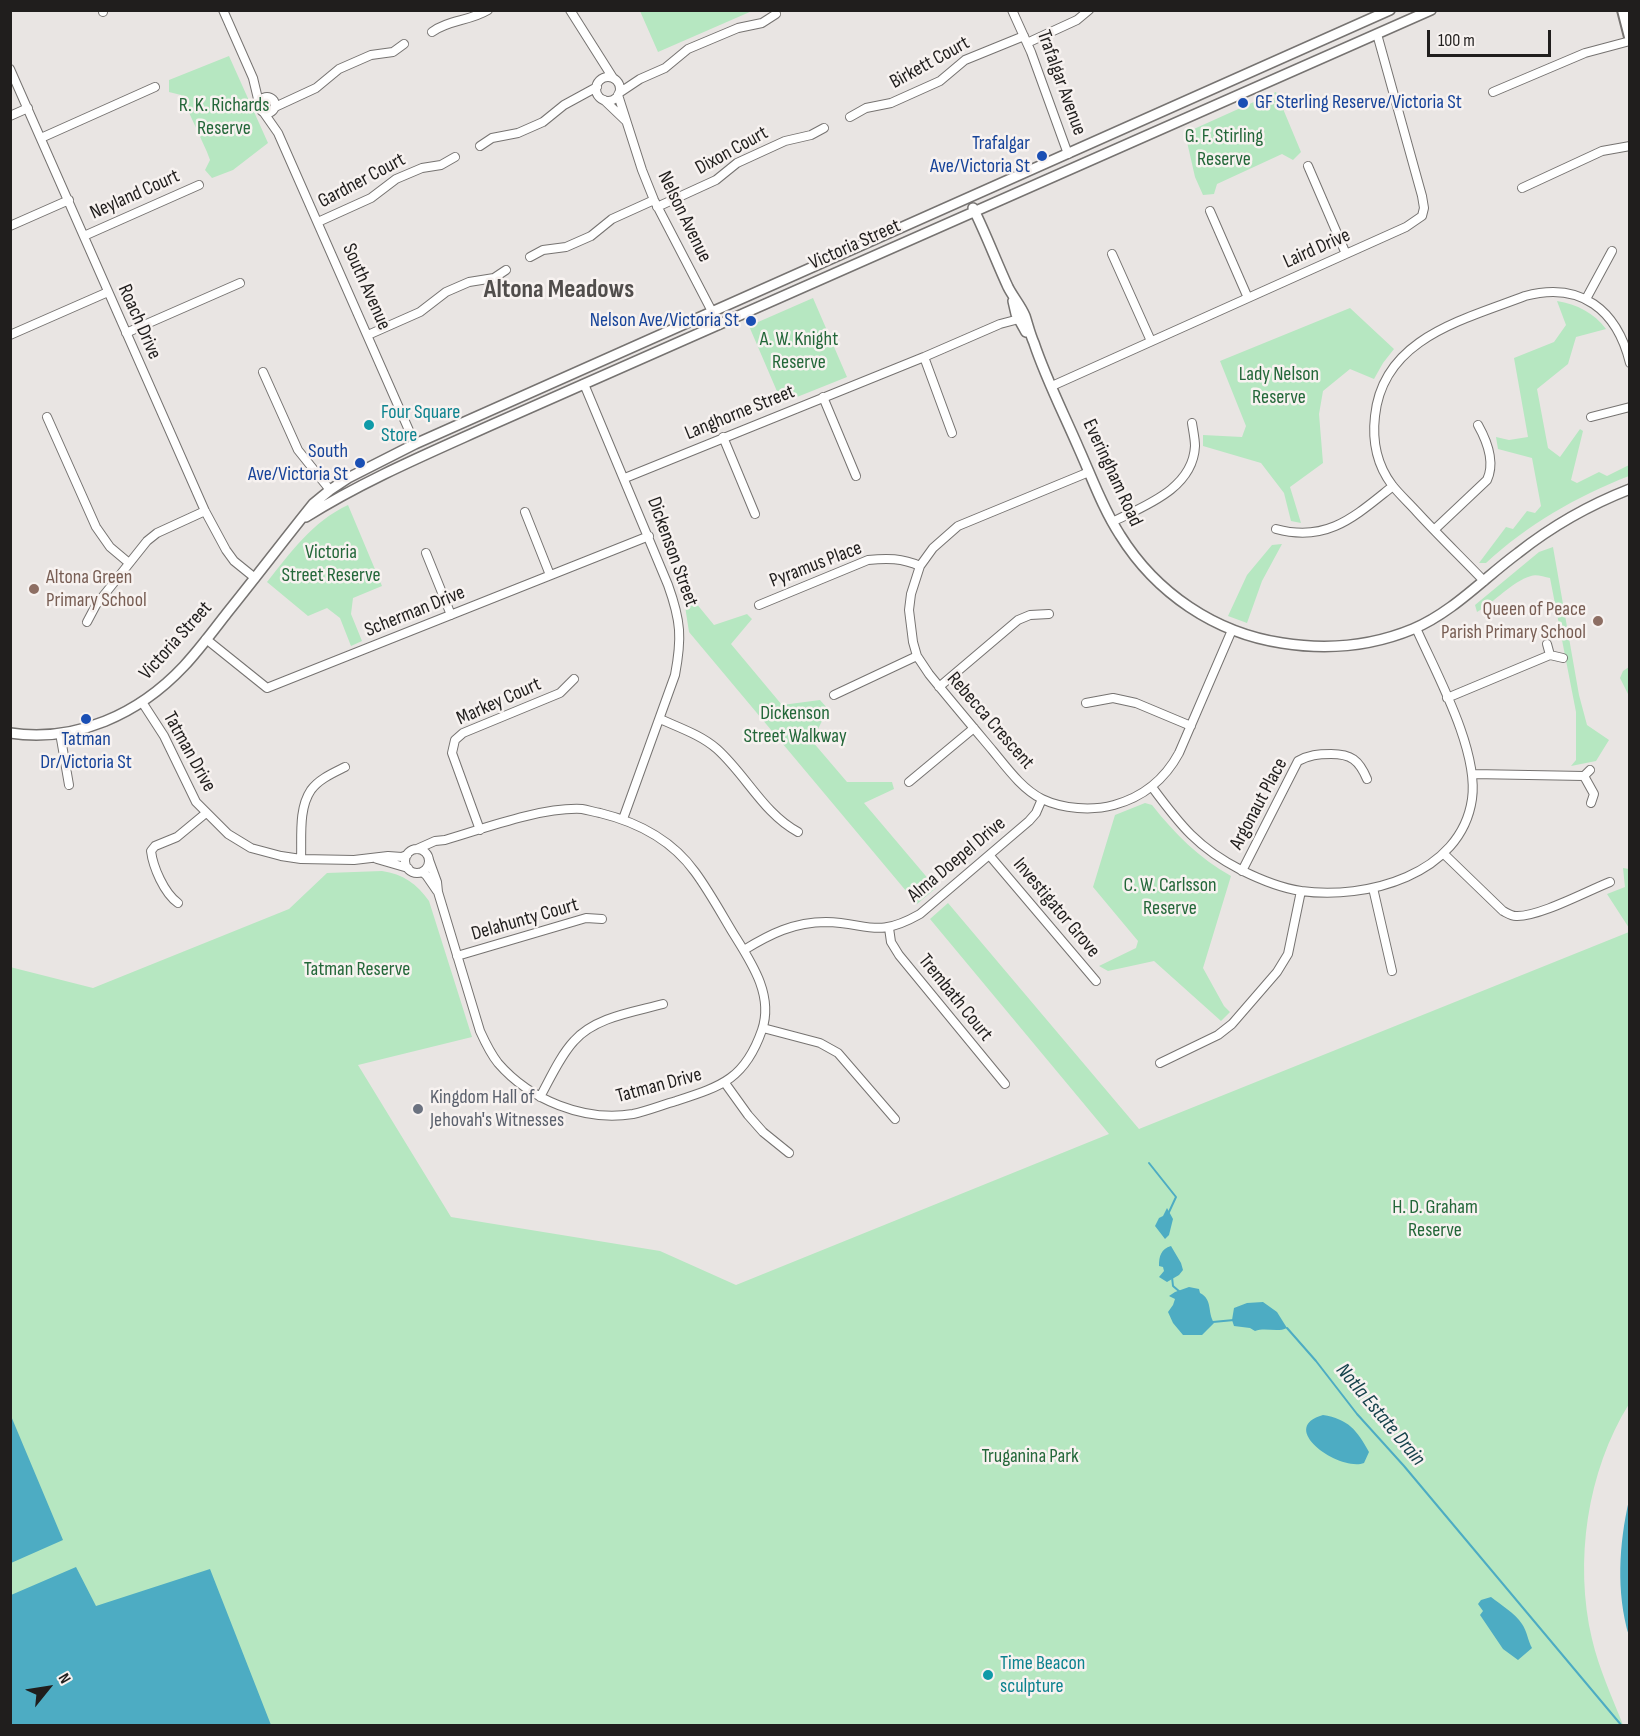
<!DOCTYPE html>
<html>
<head>
<meta charset="utf-8">
<style>
  body { margin:0 }
  #map { position:relative; width:1640px; height:1736px; overflow:hidden; background:#e9e5e3; font-family:"Sofia Sans Condensed",sans-serif }
  canvas { display:block }
  .frame { position:absolute; inset:0; border:12px solid #201e1d; pointer-events:none }
  .north { position:absolute; left:18px; top:1658px; width:60px; height:60px; -webkit-text-stroke:4px #f7f2f0; paint-order:stroke; rotate:60deg; font-size:16px; font-weight:700; line-height:24px; text-align:center; color:#201e1d }
  .north::after { content:''; display:block; margin:auto; width:21px; height:27px; background:#201e1d; clip-path:polygon(50% 0,100% 100%,50% 72%,0 100%) }
  .scale { position:absolute; left:1427px; top:30px; width:124px; height:27px; box-sizing:border-box; border:3px solid #201e1d; border-top:0; padding-left:8px; font-size:18px; line-height:21px; white-space:nowrap; color:#201e1d; -webkit-text-stroke:4px #f7f2f0; paint-order:stroke }
</style>
</head>
<body>
<div id="map">
<canvas width="1640" height="1736"></canvas>
<div class="frame"></div>
<div class="north">N</div>
<div class="scale">100 m</div>
</div>
<script>
const ctx = document.querySelector('canvas').getContext('2d');
ctx.lineJoin = 'round';
function fill(path, color) { ctx.fillStyle = color; ctx.fill(path, 'evenodd'); }
function trace(path, color, width, dash) { ctx.strokeStyle = color; ctx.lineWidth = width; ctx.lineCap = dash ? 'butt' : 'round'; ctx.setLineDash(dash || []); ctx.stroke(path); }
function write(font, color, halo, rows, align = 'center') {
  ctx.font = font + ' "Sofia Sans Condensed",sans-serif'; ctx.lineWidth = 5; ctx.setLineDash([]); ctx.textBaseline = 'middle'; ctx.strokeStyle = halo; ctx.fillStyle = color; for (const [text, x, y, turn = 0] of rows) {
    ctx.save(); ctx.translate(x, y); ctx.rotate((+turn || 0) * Math.PI / 180); ctx.textAlign = isNaN(turn) ? turn : align; if (halo) ctx.strokeText(text, 0, 0); ctx.fillText(text, 0, 0); ctx.restore();
  }
}
const green = new Path2D(`
  M 640,11 L 752,11 L 658,52 Z
  M 229,56 L 268,143 L 233,170 L 212,178 L 205,170 L 210,160 L 207,152 L 181,95 L 169,92 L 169,80 Z
  M 1276,92 L 1301,152 L 1293,160 L 1282,154 L 1217,184 L 1214,194 L 1203,195 L 1195,177 L 1185,133 Z
  M 813,298 L 847,377 L 782,403 L 749,326 Z
  M 1557,301 C 1577,304 1594,313 1606,329 L 1576,337 L 1568,364 L 1537,389 L 1548,448 L 1560,457 L 1580,429 L 1583,431 L 1571,480 L 1577,483 L 1599,472 L 1607,476 L 1629,465 L 1629,476 C 1577,496 1527,525 1486,563 L 1479,563 L 1506,527 L 1513,529 L 1527,511 L 1535,513 L 1541,506 L 1532,458 L 1498,449 L 1496,437 L 1509,440 L 1528,437 L 1514,358 L 1554,342 L 1566,325 Z
  M 1350,308 L 1394,349 L 1383,363 L 1374,379 L 1350,369 L 1323,391 L 1319,414 L 1323,463 L 1290,487 L 1301,523 L 1291,521 L 1284,493 L 1261,463 L 1203,446 L 1203,435 L 1242,437 L 1246,426 L 1220,361 Z
  M 348,505 L 382,586 L 353,598 L 351,614 L 362,641 L 351,646 L 340,618 L 327,608 L 308,616 L 267,582 C 291,552 312,522 348,505 Z
  M 1282,544 L 1262,581 L 1247,623 L 1228,616 L 1247,575 L 1272,545 Z
  M 1553,547 L 1579,695 L 1587,725 L 1609,740 L 1596,761 L 1571,766 L 1576,760 L 1576,712 L 1550,578 C 1544,577 1536,574 1531,576 C 1511,582 1495,602 1477,612 L 1475,605 L 1539,552 Z
  M 677,580 L 714,625 L 747,614 L 752,619 L 731,644 L 782,705 L 820,700 L 828,709 L 812,741 L 847,782 L 892,782 L 894,789 L 864,803 L 936,888 L 917,904 L 689,632 L 685,606 Z
  M 1629,667 L 1629,696 L 1620,678 L 1623,671 Z
  M 1145,803 L 1152,805 C 1175,834 1199,858 1231,876 L 1203,968 L 1224,1006 L 1230,1012 L 1221,1021 L 1154,961 L 1108,971 L 1099,966 L 1136,948 L 1138,941 L 1093,887 L 1115,815 Z
  M 1623,868 L 1629,869 L 1629,928 L 1607,894 L 1625,887 Z
  M 382,871 C 403,874 417,884 429,901 L 472,1037 L 358,1065 L 451,1217 L 660,1251 L 736,1285 L 1109,1134 L 930,919 L 948,903 L 1139,1129 L 1629,932 L 1629,1404 C 1587,1471 1574,1562 1592,1639 C 1599,1669 1612,1697 1623,1725 L 11,1725 L 10,967 L 93,988 L 289,909 L 327,873 Z`);
const water = new Path2D(`
  M 1167,1208 L 1173,1219 L 1169,1235 L 1165,1239 L 1155,1226 L 1159,1218 L 1163,1216 Z
  M 1171,1246 L 1181,1263 L 1183,1270 L 1179,1275 L 1167,1282 L 1159,1277 L 1164,1271 L 1163,1267 L 1159,1266 C 1159,1256 1161,1249 1171,1246 Z
  M 1189,1287 L 1199,1289 L 1200,1293 C 1213,1300 1207,1311 1214,1323 L 1202,1335 L 1183,1335 L 1173,1323 L 1168,1312 L 1173,1305 L 1175,1299 L 1169,1296 L 1175,1292 Z
  M 1263,1302 L 1277,1312 L 1287,1328 C 1277,1333 1266,1327 1255,1331 L 1250,1328 L 1234,1326 L 1232,1320 L 1234,1308 L 1247,1303 Z
  M 1323,1415 C 1348,1419 1357,1430 1369,1452 L 1364,1463 C 1340,1472 1276,1428 1323,1415 Z
  M 11,1416 L 63,1540 L 11,1563 L 10,1563 Z
  M 1629,1500 L 1629,1636 C 1616,1592 1619,1544 1629,1500 Z
  M 76,1567 L 96,1606 L 210,1569 L 271,1725 L 11,1725 L 11,1595 Z
  M 1491,1597 C 1501,1605 1515,1613 1522,1624 C 1527,1631 1528,1641 1532,1648 L 1518,1660 L 1503,1649 L 1480,1615 L 1483,1611 L 1478,1604 L 1481,1600 Z`);
const stream = new Path2D(`
  M 1149,1163 L 1176,1197 L 1169,1212
  M 1172,1277 L 1173,1286 L 1180,1292
  M 1213,1322 L 1234,1320
  M 1287,1328 L 1316,1361 L 1357,1414 L 1404,1466 L 1622,1726`);
const minor = new Path2D(`
  M 103,10 L 103,12
  M 223,10 L 253,78 L 259,103
  M 570,10 L 613,78
  M 1012,10 L 1031,52 L 1068,154
  M 432,32 C 448,20 470,21 488,10
  M 1027,43 L 1077,20 L 1089,10
  M 10,69 L 205,511 L 226,550 L 234,561 L 255,578
  M596 89a12 12 0 1 1 24 0a12 12 0 1 1-24 0Z
  M 1493,92 L 1585,53 L 1630,41
  M 619,93 L 640,79 L 665,68 L 688,49 L 738,28 L 762,23 L 776,14
  M 618,95 L 642,170 L 654,200 L 719,325
  M259 105a8 8 0 1 1 16 0a8 8 0 1 1-16 0Z
  M 604,100 L 626,121
  M 275,107 L 316,88 L 339,69 L 371,55 L 393,52 L 404,44
  M 264,113 L 278,133 L 415,444
  M 10,116 L 28,108
  M 850,117 L 866,108 L 891,103 L 940,81 L 965,60 L 1024,36
  M 41,138 L 155,87
  M 480,146 L 492,138 L 518,133 L 543,122 L 564,105 L 597,87
  M 1308,166 L 1346,254
  M 1522,188 L 1602,151 L 1630,146
  M 657,207 L 716,180 L 737,163 L 785,141 L 811,135 L 824,128
  M 1210,211 L 1248,298
  M 318,222 L 371,198 L 396,179 L 422,168 L 441,165 L 455,157
  M 10,226 L 69,200
  M 84,236 L 199,185
  M 1112,254 L 1151,341
  M 530,257 L 543,250 L 566,247 L 591,236 L 612,219 L 654,200
  M 1586,299 L 1612,251
  M 126,333 L 240,283
  M 10,335 L 108,292
  M 368,335 L 420,312 L 446,292 L 469,282 L 494,278 L 506,270
  M 924,357 L 952,433
  M 263,372 L 298,450 L 330,490
  M 584,384 L 668,585 C 681,621 682,638 675,675 L 623,819
  M 1052,386 L 1406,227 L 1422,216 L 1424,208 L 1422,196 L 1377,34
  M 823,397 L 856,476
  M 47,417 L 96,527 L 110,547 L 129,563
  M 1591,417 L 1630,407
  M 723,437 L 755,514
  M 1089,472 L 958,526 L 933,548 L 920,566 L 911,594 L 909,610 L 913,642 L 917,656 L 929,674 C 950,700 972,726 993,751 C 1007,768 1022,789 1042,799 C 1063,809 1092,811 1114,805 C 1143,797 1165,779 1179,753 L 1232,630
  M 625,478 L 924,357 L 1000,324 L 1019,319 L 1022,315
  M 525,512 L 550,575
  M 1112,522 C 1144,506 1193,489 1195,446 C 1195,439 1193,430 1192,423
  M 1276,529 C 1328,543 1355,516 1393,486
  M 1434,530 L 1487,480 C 1495,463 1487,441 1478,425
  M 426,553 L 451,615
  M 1484,581 C 1462,558 1439,536 1417,512 C 1409,503 1400,495 1392,485 C 1377,465 1372,442 1375,416 C 1383,338 1463,320 1525,296 C 1581,281 1617,310 1630,363
  M 759,605 L 868,560 C 887,558 902,558 920,566
  M 87,622 L 96,605 L 147,541 L 157,533 L 205,511
  M 206,639 L 267,688 L 649,536
  M 1547,644 L 1550,655 L 1563,658
  M 939,687 L 1018,620 L 1030,615 L 1049,614
  M 834,695 L 917,656
  M 1447,698 L 1550,655
  M 142,702 L 164,736 L 196,802 L 228,834 L 251,848 L 281,856 L 301,859 L 354,860 L 388,856 L 402,857 L 407,855
  M 1086,703 L 1113,698 L 1136,703 L 1191,726
  M 660,719 C 680,728 701,735 717,749 C 746,775 764,814 798,832
  M 60,733 L 69,785
  M 1590,770 L 1584,776 L 1594,794 L 1591,803
  M 1473,774 L 1584,776
  M 909,782 L 974,728
  M 1152,787 C 1180,825 1198,848 1241,870 C 1259,879 1281,888 1301,891 C 1366,900 1461,875 1472,799 C 1479,750 1436,673 1416,628
  M 480,830 L 452,753 L 455,740 L 463,733 L 560,693 L 574,679
  M 417,849 L 435,841 L 445,840 C 485,828 542,807 582,809 C 588,810 594,812 600,813 C 637,822 672,840 695,872 C 709,891 721,913 733,933 C 751,962 774,995 762,1030 C 745,1079 722,1086 676,1101 C 662,1105 647,1111 633,1114 C 584,1122 530,1100 498,1063 C 490,1053 485,1042 480,1031 L 438,892 L 437,882 L 429,860
  M405 861a12 12 0 1 1 24 0a12 12 0 1 1-24 0Z
  M 1444,854 L 1503,911 C 1507,913 1511,916 1516,916 C 1539,917 1587,891 1610,882
  M 990,856 L 1096,981
  M 301,859 C 302,838 298,809 311,790 C 319,779 333,773 345,767
  M 377,859 L 408,868
  M 1242,871 L 1298,761 C 1309,755 1318,754 1331,754 C 1351,754 1359,760 1367,779
  M 422,872 L 426,875 L 437,891
  M 1373,888 L 1392,971
  M 178,903 C 164,893 153,867 151,851 L 155,846 L 177,837 L 206,813
  M 889,928 L 891,942 L 899,955 L 1005,1084
  M 744,950 C 770,934 794,922 826,922 C 869,923 876,939 920,914 L 1029,821 L 1036,813 L 1042,799
  M 457,956 L 586,918 L 602,919
  M 763,1028 L 820,1043 L 838,1053 L 895,1119
  M 1160,1063 L 1218,1035 L 1232,1024 L 1277,972 L 1288,954 L 1301,891
  M 725,1083 L 748,1115 L 763,1132 L 789,1153
  M 540,1097 C 550,1079 560,1056 574,1041 C 595,1017 634,1012 663,1004`);
const tertiary = new Path2D(`
  M 973,208 C 986,234 996,261 1008,287 C 1013,297 1021,306 1025,316 C 1028,325 1030,334 1034,343 C 1046,379 1064,414 1079,449 C 1092,478 1103,509 1120,535 C 1156,593 1215,633 1282,643 C 1326,650 1372,646 1413,629 C 1453,612 1484,578 1518,553 C 1552,526 1589,505 1630,489
  M 1013,301 L 1016,314 L 1026,332
  M 306,517 C 363,481 427,454 489,426 L 1431,10
  M 10,733 C 76,743 139,714 184,666 C 199,650 213,631 227,613 C 256,577 284,540 313,504 L 330,490 L 348,478 L 415,444 L 1390,10`);
const secondary = new Path2D(`
  M 1623,10 L 1630,37`);
const markers = [
  [1243,103,6,"#1a4fb4"],
  [1042,156,6,"#1a4fb4"],
  [751,321,6,"#1a4fb4"],
  [369,425,6,"#0f9aa8"],
  [360,463,6,"#1a4fb4"],
  [34,589,6,"#8d6e63"],
  [1598,621,6,"#8d6e63"],
  [86,719,6,"#1a4fb4"],
  [418,1109,6,"#6b7280"],
  [988,1675,6,"#0f9aa8"]
];
const streetNames = [
  ["Birkett Court",930,63,-29],
  ["Trafalgar Avenue",1061,83,70],
  ["Dixon Court",732,151,-29],
  ["Gardner Court",362,181,-28],
  ["Neyland Court",135,195,-24],
  ["Nelson Avenue",684,217,64],
  ["Victoria Street",855,245,-24],
  ["Laird Drive",1317,249,-24],
  ["South Avenue",366,287,66],
  ["Roach Drive",139,322,66],
  ["Langhorne Street",740,413,-22],
  ["Everingham Road",1112,473,65],
  ["Dickenson Street",672,552,70],
  ["Pyramus Place",816,565,-21],
  ["Scherman Drive",415,612,-22],
  ["Victoria Street",176,641,-48],
  ["Markey Court",499,702,-24],
  ["Rebecca Crescent",990,721,49],
  ["Tatman Drive",189,752,61],
  ["Argonaut Place",1259,804,-62],
  ["Alma Doepel Drive",957,860,-40],
  ["Investigator Grove",1056,908,50],
  ["Delahunty Court",525,920,-16],
  ["Trembath Court",955,998,51],
  ["Tatman Drive",659,1086,-15]
];
const transitNames = [
  ["GF Sterling Reserve/Victoria St",1255,103,"left"],
  ["Trafalgar",1030,144],
  ["Ave/Victoria St",1030,167],
  ["Nelson Ave/Victoria St",739,321],
  ["South",348,452],
  ["Ave/Victoria St",348,475],
  ["Tatman",86,740,"center"],
  ["Dr/Victoria St",86,763,"center"]
];
const parkNames = [
  ["R. K. Richards",224,106],
  ["Reserve",224,129],
  ["G. F. Stirling",1224,137],
  ["Reserve",1224,160],
  ["A. W. Knight",799,340],
  ["Reserve",799,363],
  ["Lady Nelson",1279,375],
  ["Reserve",1279,398],
  ["Victoria",331,553],
  ["Street Reserve",331,576],
  ["Dickenson",795,714],
  ["Street Walkway",795,737],
  ["C. W. Carlsson",1170,886],
  ["Reserve",1170,909],
  ["Tatman Reserve",357,970],
  ["H. D. Graham",1435,1208],
  ["Reserve",1435,1231],
  ["Truganina Park",1030,1457]
];
const cultureNames = [
  ["Four Square",381,413],
  ["Store",381,436],
  ["Time Beacon",1000,1664],
  ["sculpture",1000,1687]
];
const educationNames = [
  ["Altona Green",46,578],
  ["Primary School",46,601],
  ["Queen of Peace",1586,610,"right"],
  ["Parish Primary School",1586,633,"right"]
];
const worshipNames = [
  ["Kingdom Hall of",430,1098],
  ["Jehovah's Witnesses",430,1121]
];
const waterNames = [
  ["Notla Estate Drain",1380,1415,50]
];
const districtNames = [
  ["Altona Meadows",559,290]
];
fill(green, '#b6e7c1');
fill(water, '#4dacc3');
trace(stream, '#4dacc3', 2);
trace(minor, '#767371', 10);
trace(tertiary, '#767371', 12);
trace(secondary, '#767371', 14);
trace(minor, '#fff', 8);
trace(tertiary, '#fff', 9);
trace(secondary, '#fff', 10);
for (const [x, y, r, color] of markers) { const dot = new Path2D(); dot.arc(x, y, r, 0, 2 * Math.PI); ctx.fillStyle = color; ctx.fill(dot); trace(dot, '#f7f2f0', 2); }
write('20px', '#201e1d', '#f7f2f0', streetNames);
write('20px', '#164399', '#f7f2f0', transitNames, 'right');
write('20px', '#236739', '#f7f2f0', parkNames);
write('20px', '#0d838f', '#f7f2f0', cultureNames, 'left');
write('20px', '#785e54', '#f7f2f0', educationNames, 'left');
write('20px', '#5b616d', '#f7f2f0', worshipNames, 'left');
write('italic 21px', '#16424c', '#f7f2f0', waterNames);
write('bold 26px', '#504d4b', '#f7f2f0', districtNames);
</script>
</body>
</html>
